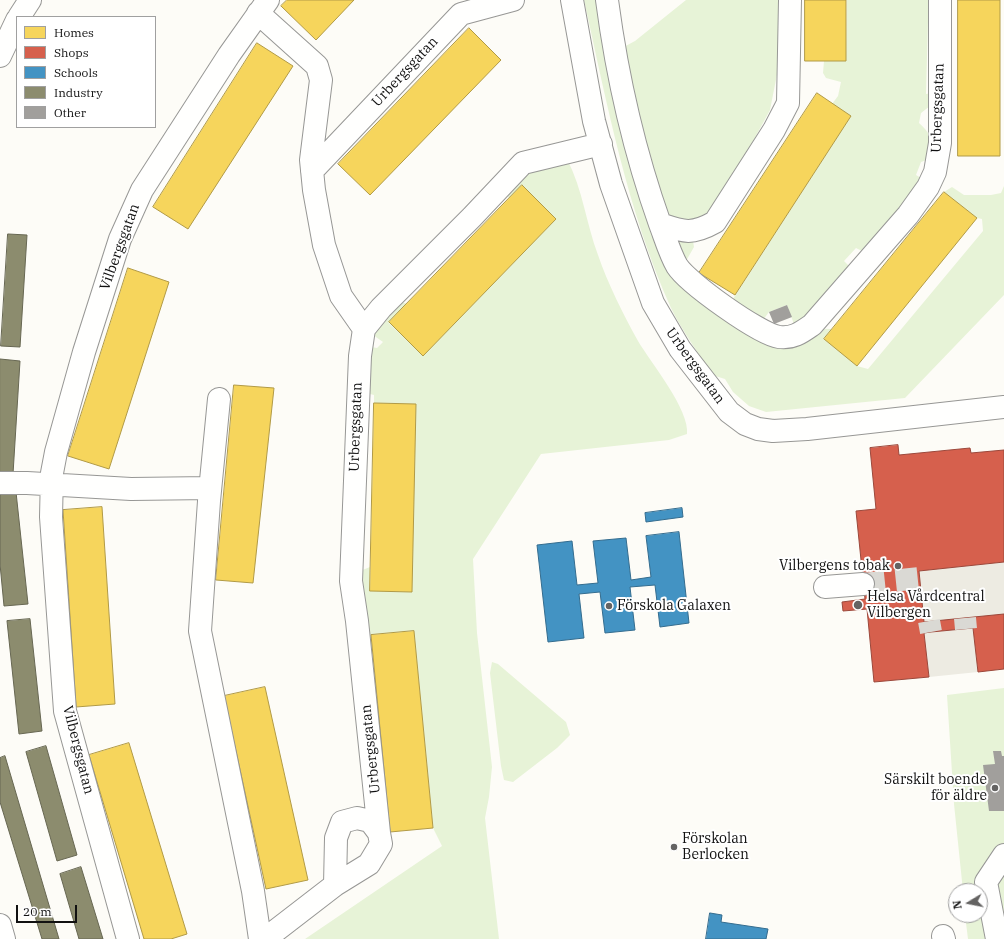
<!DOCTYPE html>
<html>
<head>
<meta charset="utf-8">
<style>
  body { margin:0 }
  #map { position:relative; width:1004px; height:939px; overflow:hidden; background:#fdfcf7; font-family:"IBM Plex Serif",serif }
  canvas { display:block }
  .legend { position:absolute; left:16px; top:16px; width:140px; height:112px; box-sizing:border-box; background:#fff; border:1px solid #a0a0a0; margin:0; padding:5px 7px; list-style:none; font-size:12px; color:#111 }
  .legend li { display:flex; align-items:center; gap:8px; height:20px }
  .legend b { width:20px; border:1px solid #a0a0a0 }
  .north { position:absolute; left:948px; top:883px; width:40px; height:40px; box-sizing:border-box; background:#fff; border:1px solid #a0a0a0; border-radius:50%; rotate:260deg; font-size:11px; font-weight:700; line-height:16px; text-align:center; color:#111 }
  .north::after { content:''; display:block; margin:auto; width:14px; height:18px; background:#646362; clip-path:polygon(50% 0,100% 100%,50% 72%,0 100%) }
  .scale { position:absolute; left:16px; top:905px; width:61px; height:18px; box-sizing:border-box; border:2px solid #111; border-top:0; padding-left:5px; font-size:12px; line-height:14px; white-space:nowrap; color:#111; -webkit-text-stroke:3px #fff; paint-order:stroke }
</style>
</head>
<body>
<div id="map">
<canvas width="1004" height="939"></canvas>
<ul class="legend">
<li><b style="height:11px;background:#f6d55c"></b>Homes</li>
<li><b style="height:11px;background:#d6604d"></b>Shops</li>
<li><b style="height:11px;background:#4393c3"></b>Schools</li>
<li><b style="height:11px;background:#8c8c6e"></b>Industry</li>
<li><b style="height:11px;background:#a19f9c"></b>Other</li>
</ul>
<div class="north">N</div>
<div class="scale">20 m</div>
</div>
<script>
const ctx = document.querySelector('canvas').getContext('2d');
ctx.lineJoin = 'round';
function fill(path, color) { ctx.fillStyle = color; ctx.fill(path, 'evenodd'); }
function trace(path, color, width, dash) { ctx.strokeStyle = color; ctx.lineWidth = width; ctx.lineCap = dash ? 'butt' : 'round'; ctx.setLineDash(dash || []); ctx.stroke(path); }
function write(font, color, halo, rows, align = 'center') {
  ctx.font = font + ' "IBM Plex Serif",serif'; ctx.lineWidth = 4; ctx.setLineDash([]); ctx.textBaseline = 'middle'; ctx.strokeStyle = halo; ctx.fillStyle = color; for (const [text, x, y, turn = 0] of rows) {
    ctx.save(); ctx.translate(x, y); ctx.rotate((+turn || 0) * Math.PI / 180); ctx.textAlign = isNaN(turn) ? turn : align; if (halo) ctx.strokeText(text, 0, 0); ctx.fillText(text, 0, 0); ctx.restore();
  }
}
const green = new Path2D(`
  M 584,0 L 597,0 L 654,226 L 746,327 L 832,329 L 824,339 L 857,366 L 868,369 L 983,231 L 982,219 L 977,218 L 944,192 L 952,187 L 964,195 L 991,195 L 1001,193 L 1004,186 L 1004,295 L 905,398 L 766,412 L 749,406 L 733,392 L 725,379 L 712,375 C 699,353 682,331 671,308 C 627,210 607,104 584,0 Z
  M 686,0 L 783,0 L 783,44 L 770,110 L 714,213 L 700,223 L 672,219 L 662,210 L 620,49 L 635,41 Z
  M 847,0 L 931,0 L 934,18 L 928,21 L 926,94 L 933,93 L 930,106 L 921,113 L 919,123 C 933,136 933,141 929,159 L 921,162 L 916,175 L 921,178 L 915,187 L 866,253 L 856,248 L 844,261 L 852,269 L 795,327 L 787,305 L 769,312 L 763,320 L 737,306 L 733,299 L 851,116 L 832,104 L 838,96 L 841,82 L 826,78 L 823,73 L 824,61 L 846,61 Z
  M 567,159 C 583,190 586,223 598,255 C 608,284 623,314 638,341 C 651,363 690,410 687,434 L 669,440 L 541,454 L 473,559 L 477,633 L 492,767 L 489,797 L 485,818 L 499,939 L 305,939 L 442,846 L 433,828 L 414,631 L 371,635 L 373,654 L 367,652 L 360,571 L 370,567 L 370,591 L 412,592 L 416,404 L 374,403 L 374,395 L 366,393 L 366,346 L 377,348 L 383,342 L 373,335 L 397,300 L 407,304 L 389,323 L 423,356 L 556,219 L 522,186 L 509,198 L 506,193 L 534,163 Z
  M 672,239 L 693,241 L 694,247 L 686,261 Z
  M 492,662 L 498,664 L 566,722 L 570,735 L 557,748 L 513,782 L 504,780 L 501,766 L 490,673 Z
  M 1004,688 L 1004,939 L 968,939 L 965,915 L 980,915 L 980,891 L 963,891 L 954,804 L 947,695 Z`);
const plaza = new Path2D(`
  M 1004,562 L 1004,614 L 924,622 L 919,571 Z
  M 973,628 L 978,672 L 929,677 L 924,633 Z`);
const homes = new Path2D(`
  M 287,0 L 354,0 L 316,40 L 281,6 Z
  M 805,0 L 846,0 L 846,61 L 805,61 Z
  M 958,0 L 1000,0 L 1000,156 L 958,156 Z
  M 469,28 L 501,60 L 370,195 L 338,164 Z
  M 257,43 L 293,66 L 188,229 L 153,207 Z
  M 817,93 L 851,116 L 735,295 L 699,273 Z
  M 522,185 L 556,219 L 423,356 L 389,322 Z
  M 944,192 L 977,218 L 857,366 L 824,339 Z
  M 128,268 L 169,282 L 109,469 L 68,456 Z
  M 234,385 L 274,388 L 253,583 L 216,580 Z
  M 374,403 L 416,404 L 412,592 L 370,591 Z
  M 102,507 L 115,704 L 76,707 L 63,510 Z
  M 414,631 L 433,828 L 390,832 L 371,635 Z
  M 265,687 L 308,880 L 266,889 L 224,696 Z
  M 129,743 L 187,934 L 171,939 L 144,939 L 89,755 Z`);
const shops = new Path2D(`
  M 898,445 L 899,455 L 970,448 L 971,453 L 1004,450 L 1004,562 L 919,571 L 924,622 L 1004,614 L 1004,669 L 978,672 L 973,628 L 931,632 L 924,633 L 929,677 L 874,682 L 867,609 L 843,611 L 842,602 L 865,599 L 856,511 L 876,509 L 870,448 Z`);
const schools = new Path2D(`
  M 682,508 L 683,517 L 646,522 L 645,513 Z
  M 679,532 L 689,623 L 660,627 L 655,585 L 630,587 L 635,630 L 605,633 L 600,592 L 579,594 L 584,638 L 548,642 L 537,545 L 572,541 L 577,585 L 598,583 L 593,541 L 626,538 L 631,580 L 651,577 L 646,536 Z
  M 710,913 L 722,915 L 721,922 L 768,929 L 766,939 L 706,939 Z`);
const industry = new Path2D(`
  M 8,234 L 27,235 L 20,347 L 1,346 Z
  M 0,359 L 20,361 L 13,474 L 0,473 Z
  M 16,492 L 28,604 L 4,606 L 0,564 L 0,493 Z
  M 30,619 L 42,731 L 19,734 L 7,621 Z
  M 46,746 L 77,855 L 57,861 L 26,752 Z
  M 5,756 L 59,939 L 42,939 L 0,802 L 0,758 Z
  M 81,867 L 103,939 L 79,939 L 60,874 Z`);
const building = new Path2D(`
  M 787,305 L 792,317 L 774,324 L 769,312 Z
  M 993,751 L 1001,751 L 1002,756 L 1004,756 L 1004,811 L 989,811 L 983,765 L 995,764 Z`);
const minorTunnel = new Path2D(`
  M 863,584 L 920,578
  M 965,618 L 966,629
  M 929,621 L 931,632`);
const minor = new Path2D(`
  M 572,0 L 594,121 L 611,184 L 653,303 L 680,349 L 729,412 L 745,424 L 758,429 L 773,431 L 807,429 L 1004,407
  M 607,0 C 617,76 634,151 660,224 C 684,232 692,235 715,222 L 774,130 L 788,103 L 790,0
  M 258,13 L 317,66 L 321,80 L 311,160 L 314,190 L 324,245 L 341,296 L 364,329
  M 19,17 L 30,0
  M 0,56 L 17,20
  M 312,171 L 461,14 L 513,0
  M 660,224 C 665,237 670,254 677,266 C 688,283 759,334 779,337 C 793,339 802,332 812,325 L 908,215 L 928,187 L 935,172 L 940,143 L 940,0
  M 219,399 L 209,501 L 200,631 L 253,891 L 260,939
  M 0,483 L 27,483 L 131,489 L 210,488
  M 825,587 L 863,584
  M 379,833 L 357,621 L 351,581 L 360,356 L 364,329 L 381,308 L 472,217 L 523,163 L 601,144
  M 0,925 L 4,939
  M 943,936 L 944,939
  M 128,939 L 65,711 L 51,517 L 52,473 L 56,452 L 84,352 L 120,239 L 142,190 L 229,55 L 268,0
  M 265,939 L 335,885 L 369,864 L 381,844 L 379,833 L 370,821 L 357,818 L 342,822 L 336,838 L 335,885
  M 997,939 L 986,882 L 1004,855`);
const markers = [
  [898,566,4,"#646362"],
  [858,605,5,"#646362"],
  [609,606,4,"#646362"],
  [995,788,4,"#646362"],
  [674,847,4,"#646362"]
];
const streetNames = [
  ["Urbergsgatan",405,72,-47],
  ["Urbergsgatan",938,108,-88],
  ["Vilbergsgatan",120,247,-70],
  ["Urbergsgatan",695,366,54],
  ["Urbergsgatan",356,427,-88],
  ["Urbergsgatan",371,749,-96],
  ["Vilbergsgatan",78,750,76]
];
const poiNames = [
  ["Vilbergens tobak",890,566,"right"],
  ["Helsa Vårdcentral",867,597],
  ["Vilbergen",867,613],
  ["Förskola Galaxen",617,606],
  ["Särskilt boende",987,780,"right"],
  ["för äldre",987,796,"right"],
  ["Förskolan",682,839],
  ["Berlocken",682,855]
];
fill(green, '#e7f3d7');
fill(plaza, '#edebe2');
fill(homes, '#f6d55c');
trace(homes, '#b19a46', 1);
fill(shops, '#d6604d');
trace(shops, '#9b483b', 1);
fill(schools, '#4393c3');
trace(schools, '#346c8e', 1);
fill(industry, '#8c8c6e');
trace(industry, '#676752', 1);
fill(building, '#a19f9c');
trace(minorTunnel, '#dad9d4', 22, [22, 11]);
trace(minor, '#979795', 24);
trace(minor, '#fffffe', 22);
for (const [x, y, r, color] of markers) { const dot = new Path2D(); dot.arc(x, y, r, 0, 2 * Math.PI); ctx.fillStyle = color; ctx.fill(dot); trace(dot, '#fff', 1.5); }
write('14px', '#111', '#fff', streetNames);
write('14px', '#111', '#fff', poiNames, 'left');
</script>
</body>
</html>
